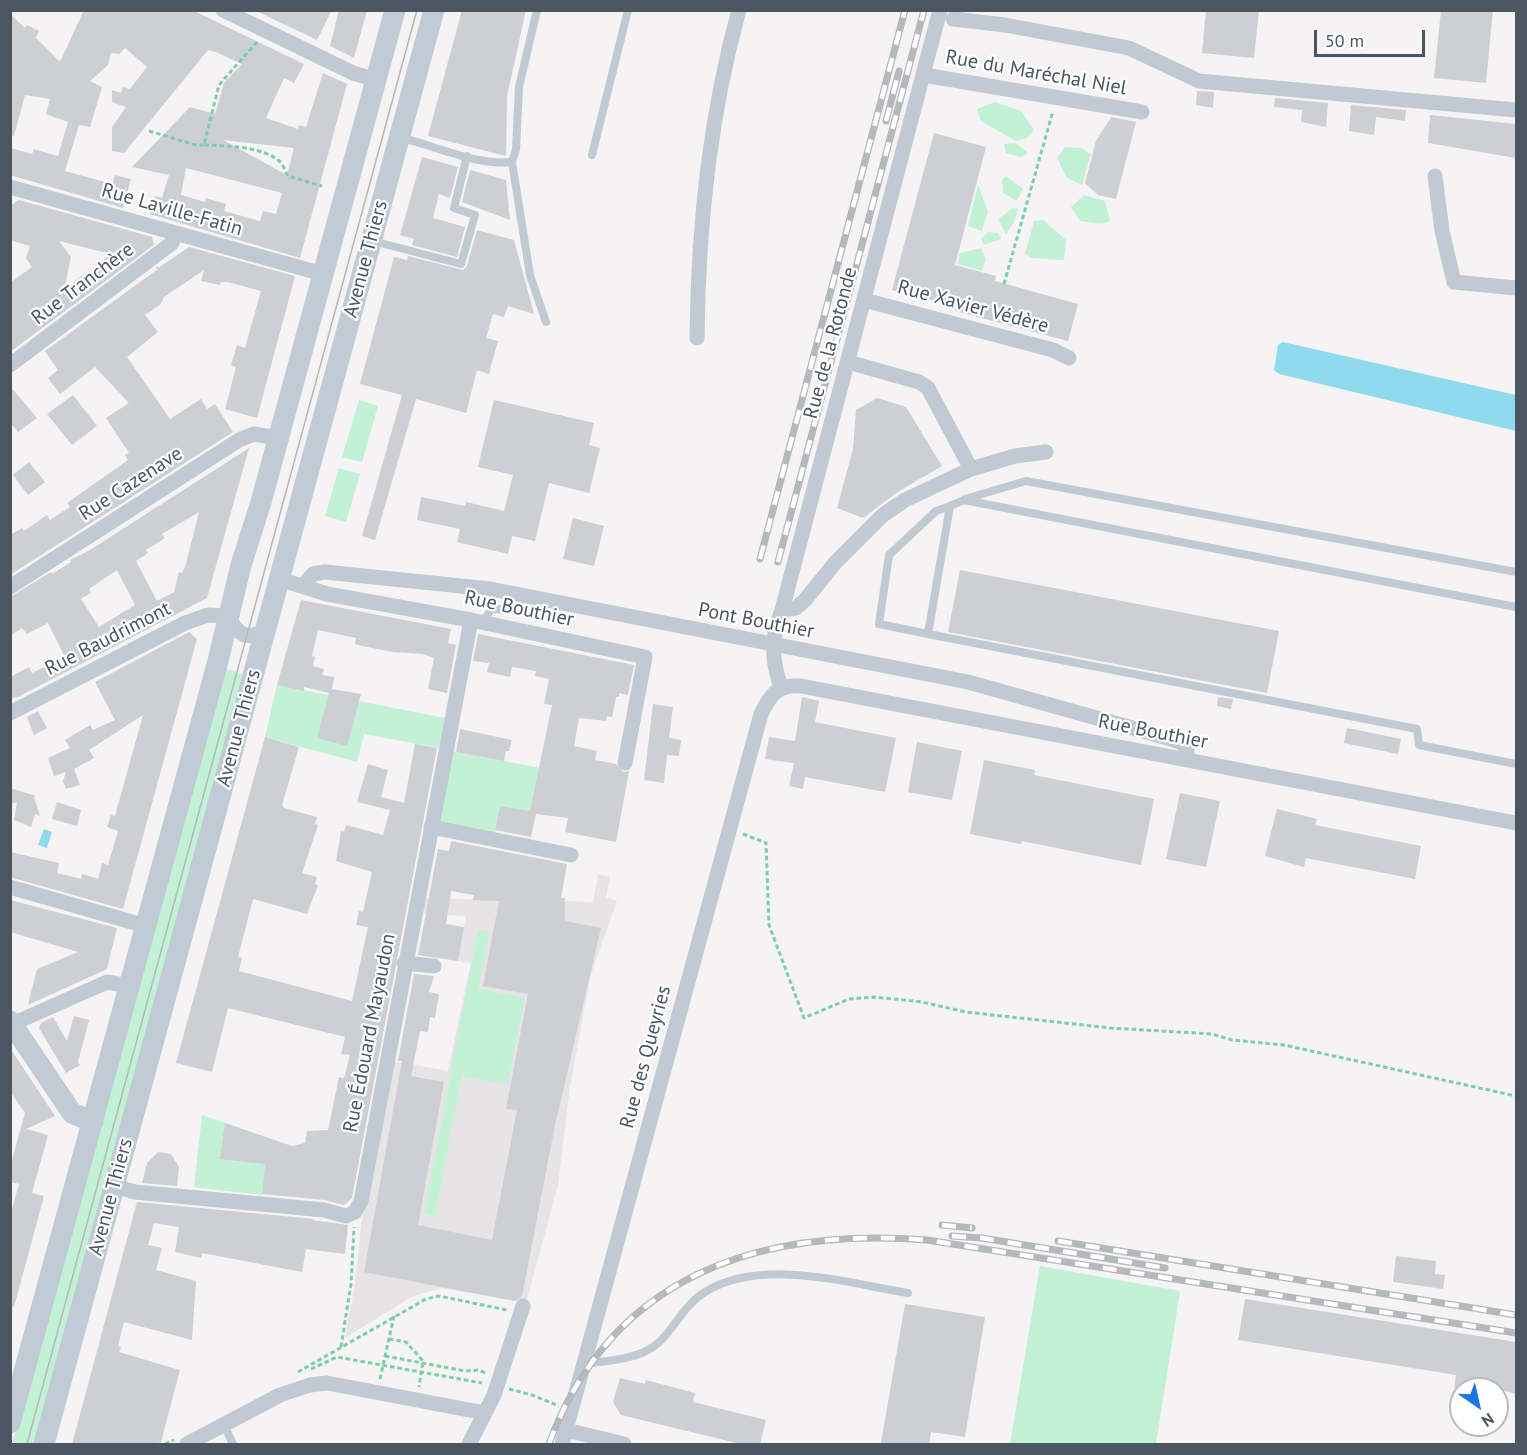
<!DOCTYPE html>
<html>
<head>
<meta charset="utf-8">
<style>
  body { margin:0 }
  #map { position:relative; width:1527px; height:1455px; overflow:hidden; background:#f5f3f3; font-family:"PT Sans",sans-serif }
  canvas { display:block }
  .frame { position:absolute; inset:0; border:12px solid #4a5661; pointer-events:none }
  .north { position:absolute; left:1449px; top:1377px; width:60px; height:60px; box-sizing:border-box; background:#fff; border:2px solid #b7bbc0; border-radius:50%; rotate:146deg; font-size:16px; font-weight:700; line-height:24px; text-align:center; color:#4a5661 }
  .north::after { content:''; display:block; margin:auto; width:21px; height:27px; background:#1a73e8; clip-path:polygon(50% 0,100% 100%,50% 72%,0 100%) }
  .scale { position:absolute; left:1314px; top:30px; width:111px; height:27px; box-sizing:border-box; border:3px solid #4a5661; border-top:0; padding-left:8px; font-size:18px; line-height:21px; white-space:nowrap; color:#4a5661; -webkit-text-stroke:4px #fff; paint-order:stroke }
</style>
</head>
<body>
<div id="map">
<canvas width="1527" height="1455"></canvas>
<div class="frame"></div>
<div class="north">N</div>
<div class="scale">50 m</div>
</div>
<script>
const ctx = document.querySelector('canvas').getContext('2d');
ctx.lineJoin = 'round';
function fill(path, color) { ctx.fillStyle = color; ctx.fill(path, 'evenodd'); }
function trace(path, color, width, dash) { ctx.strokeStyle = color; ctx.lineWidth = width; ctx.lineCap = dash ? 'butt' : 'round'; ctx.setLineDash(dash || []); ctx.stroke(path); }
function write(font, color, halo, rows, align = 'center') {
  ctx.font = font + ' "PT Sans",sans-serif'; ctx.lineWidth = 4.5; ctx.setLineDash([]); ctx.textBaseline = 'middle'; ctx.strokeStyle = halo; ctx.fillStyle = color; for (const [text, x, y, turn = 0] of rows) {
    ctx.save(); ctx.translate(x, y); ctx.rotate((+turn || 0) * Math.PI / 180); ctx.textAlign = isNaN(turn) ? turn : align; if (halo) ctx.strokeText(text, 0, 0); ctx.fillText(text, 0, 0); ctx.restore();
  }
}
const education = new Path2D(`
  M 598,874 L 610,877 L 606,897 L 617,901 L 591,974 L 570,1086 L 558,1185 L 526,1303 L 441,1288 L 413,1296 L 345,1338 L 355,1284 L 361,1226 L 393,1061 L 448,1071 L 471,963 L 458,961 L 466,916 L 421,913 L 424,898 L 593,902 Z`);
const green = new Path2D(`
  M 995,102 L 1021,111 L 1034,130 L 1027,138 L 1016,141 L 981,121 L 977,109 Z
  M 1016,143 L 1028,153 L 1021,157 L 1006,153 L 1004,144 Z
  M 1065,147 L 1081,148 L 1091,154 L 1082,185 L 1066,177 L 1057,158 Z
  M 1006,176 L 1023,189 L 1017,201 L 1003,193 L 1002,180 Z
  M 978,185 L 988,211 L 982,231 L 968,226 Z
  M 1084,195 L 1105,201 L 1110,221 L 1102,224 L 1080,221 L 1071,207 Z
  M 1013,208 L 1018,209 L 1014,222 L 1006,234 L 998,219 Z
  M 1043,220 L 1066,240 L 1064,260 L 1032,258 L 1025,254 L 1034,221 Z
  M 988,232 L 998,233 L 1001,239 L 984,245 L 981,239 Z
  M 981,248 L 986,259 L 982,271 L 957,264 L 960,253 Z
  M 359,400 L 378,406 L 362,462 L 342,457 Z
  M 339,468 L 360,474 L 346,522 L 325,516 Z
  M 224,668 L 246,675 L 36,1444 L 12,1444 Z
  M 277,685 L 445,718 L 439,748 L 364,734 L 357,762 L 265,737 Z
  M 452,751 L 540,768 L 530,811 L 500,806 L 494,834 L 436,824 Z
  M 478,930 L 489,932 L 477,996 L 480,989 L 525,998 L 524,1005 L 507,1085 L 463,1076 L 464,1064 L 435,1216 L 424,1214 Z
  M 202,1115 L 268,1138 L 262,1195 L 194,1187 Z
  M 1040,1266 L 1180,1291 L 1156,1444 L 1010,1444 Z`);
const water = new Path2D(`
  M 1283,342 L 1516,395 L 1516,431 L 1279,374 L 1274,370 L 1278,345 Z
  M 44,829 L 52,832 L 47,848 L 38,845 Z`);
const building = new Path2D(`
  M 84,10 L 192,10 L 304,64 L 294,83 L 284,78 L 266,118 L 298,129 L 299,125 L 306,127 L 323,73 L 347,84 L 300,258 L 150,214 L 155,196 L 162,198 L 169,175 L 132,167 L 190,107 L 215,114 L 224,83 L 242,64 L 216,52 L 208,50 L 124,153 L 112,151 L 112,127 L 126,107 L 112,102 L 112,90 L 121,93 L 123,87 L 130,89 L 147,67 L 125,48 L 119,54 L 111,53 L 108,65 L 90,81 L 102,87 L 90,127 L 79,125 L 65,171 L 112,184 L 115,175 L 131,179 L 123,208 L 10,175 L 10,148 L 32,154 L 34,149 L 58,156 L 68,122 L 46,114 L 50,99 L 25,95 L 14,136 L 10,135 L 10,14 L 25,28 L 27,25 L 39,31 L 36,38 L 60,62 ZM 223,140 L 294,148 L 287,175 ZM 186,168 L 282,193 L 276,214 L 263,211 L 260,221 L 224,211 L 226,204 L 206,198 L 205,202 L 181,195 Z
  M 254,10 L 332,10 L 317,40 Z
  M 339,10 L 367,10 L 354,58 L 330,46 Z
  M 462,10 L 526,10 L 507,96 L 506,156 L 428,136 Z
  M 1206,10 L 1259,10 L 1254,58 L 1202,53 Z
  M 1441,10 L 1493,10 L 1486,83 L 1434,78 Z
  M 1197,91 L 1214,92 L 1213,108 L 1196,105 Z
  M 1275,98 L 1328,103 L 1326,127 L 1301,122 L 1302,110 L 1274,107 Z
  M 1351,105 L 1406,110 L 1405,121 L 1376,117 L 1374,135 L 1349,131 Z
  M 1430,115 L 1516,124 L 1516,158 L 1428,143 Z
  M 1111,117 L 1136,122 L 1116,199 L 1098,195 L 1085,183 L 1096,141 Z
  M 934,133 L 986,147 L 955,265 L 996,276 L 995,281 L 1078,304 L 1068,341 L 955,311 L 956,306 L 892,290 Z
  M 422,157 L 458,167 L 450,198 L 439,194 L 433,218 L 465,227 L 457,257 L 412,245 L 414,239 L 400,235 Z
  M 470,170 L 506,180 L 510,220 L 462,202 Z
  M 19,200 L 152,237 L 154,245 L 10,352 L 10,283 L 32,267 L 26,258 L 30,246 L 10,240 L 10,206 ZM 59,241 L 111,254 L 102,261 L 104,267 L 88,279 L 84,274 L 64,290 L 71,257 Z
  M 477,230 L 514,240 L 534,314 L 508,306 L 504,317 L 493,314 L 486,338 L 498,341 L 491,366 L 489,374 L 477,370 L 466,413 L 416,399 L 375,540 L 362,536 L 402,395 L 360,384 L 394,257 L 407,260 L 408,256 L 463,270 L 467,266 Z
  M 189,247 L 295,276 L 257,418 L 225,409 L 236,367 L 231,365 L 237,345 L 245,348 L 261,291 L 228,282 L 221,282 L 220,285 L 201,281 L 204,270 L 164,297 L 160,305 L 145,315 L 158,332 L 127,357 L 170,419 L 201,399 L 207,409 L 215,404 L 233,432 L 10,575 L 10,535 L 22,528 L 24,531 L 47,515 L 50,520 L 70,507 L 67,503 L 128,460 L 125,455 L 129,453 L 106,418 L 129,403 L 95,367 L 60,394 L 48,378 L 58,370 L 45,351 L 158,269 L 155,268 L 158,266 L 158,268 Z
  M 10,386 L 37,418 L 18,432 L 10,422 Z
  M 73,395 L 97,426 L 72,445 L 47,414 Z
  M 877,398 L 906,407 L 942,466 L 899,491 L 863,518 L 837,508 L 853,449 L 856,410 Z
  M 494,400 L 594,423 L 589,445 L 600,448 L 589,493 L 549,483 L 535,541 L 512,536 L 508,554 L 457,542 L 460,529 L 417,520 L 421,497 L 465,506 L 466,502 L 504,511 L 513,475 L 478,467 Z
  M 249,448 L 207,598 L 18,697 L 10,699 L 10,677 L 29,667 L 32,673 L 65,657 L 48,623 L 27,634 L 22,628 L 10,636 L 10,597 L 51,572 L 52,574 L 71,562 L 70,560 L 90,550 ZM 199,512 L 185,567 L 182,573 L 179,572 L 174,592 L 157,601 L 136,561 L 148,553 L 146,550 L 165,538 L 162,534 ZM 117,570 L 135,605 L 99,627 L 81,599 L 91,593 L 89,589 Z
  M 29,462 L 45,482 L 28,495 L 13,475 Z
  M 573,518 L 604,526 L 594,566 L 563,559 Z
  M 960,570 L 1279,631 L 1267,693 L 948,632 Z
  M 301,600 L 451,629 L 448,643 L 456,645 L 447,693 L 428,689 L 434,658 L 423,654 L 393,652 L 362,646 L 355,644 L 356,638 L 318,630 L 312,656 L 315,657 L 313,666 L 324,669 L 322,675 L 334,677 L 332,689 L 361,694 L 347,746 L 317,738 L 329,693 L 304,687 L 304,691 L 277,685 Z
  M 189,632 L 197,639 L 123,909 L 10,877 L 10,852 L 59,863 L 57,873 L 81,879 L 82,874 L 98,879 L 102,863 L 108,865 L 118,831 L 107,827 L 111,815 L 115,816 L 143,715 L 89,750 L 94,758 L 74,769 L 80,785 L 66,789 L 63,781 L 66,772 L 54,776 L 48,758 L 70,748 L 65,740 L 90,725 L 93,730 L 115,720 L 95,682 Z
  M 478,634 L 634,665 L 628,695 L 619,693 L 619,697 L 616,697 L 612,717 L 607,716 L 606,721 L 579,718 L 574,746 L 597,751 L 595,760 L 616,764 L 623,772 L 629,771 L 616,842 L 565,832 L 568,818 L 536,814 L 531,837 L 495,830 L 500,806 L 530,811 L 552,705 L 544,704 L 549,679 L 535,676 L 536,671 L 512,667 L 510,677 L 487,672 L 489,663 L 473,661 Z
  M 802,697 L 819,701 L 815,722 L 896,738 L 885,792 L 805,777 L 803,789 L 789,786 L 794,763 L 765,759 L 769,737 L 795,741 Z
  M 1218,697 L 1233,699 L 1231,709 L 1217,706 Z
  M 653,704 L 673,707 L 669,738 L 681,740 L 679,756 L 667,755 L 664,783 L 644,780 Z
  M 38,711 L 47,728 L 34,735 L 27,717 Z
  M 1347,728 L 1401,739 L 1398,754 L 1344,743 Z
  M 460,729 L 512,740 L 509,751 L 506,751 L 504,761 L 456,752 Z
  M 265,737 L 299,747 L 282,805 L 284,808 L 317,817 L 315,824 L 318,825 L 302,873 L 317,877 L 315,884 L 318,885 L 307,914 L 253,899 L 238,957 L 242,958 L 239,971 L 352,1001 L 368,927 L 356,925 L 359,911 L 363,912 L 372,872 L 336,861 L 341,831 L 344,832 L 346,825 L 383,835 L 390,810 L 357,802 L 368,764 L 388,770 L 381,797 L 404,803 L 415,744 L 437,748 L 352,1198 L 344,1205 L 325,1200 L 262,1194 L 265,1164 L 220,1159 L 225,1123 L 292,1146 L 305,1143 L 307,1131 L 328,1130 L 339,1077 L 344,1078 L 350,1055 L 341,1054 L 345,1037 L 228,1008 L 212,1072 L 176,1063 Z
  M 917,742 L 962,751 L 952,800 L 908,792 Z
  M 984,760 L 1035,770 L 1034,775 L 1154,799 L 1141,865 L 1022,841 L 1021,844 L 970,834 Z
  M 10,788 L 36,796 L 34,797 L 40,816 L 35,814 L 31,827 L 14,820 L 17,802 L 10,804 Z
  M 1180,793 L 1220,801 L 1206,867 L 1166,859 Z
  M 57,802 L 81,810 L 77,826 L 52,819 Z
  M 1277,809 L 1317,819 L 1315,825 L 1421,846 L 1415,879 L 1306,858 L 1304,867 L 1265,856 Z
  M 451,841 L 567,864 L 561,898 L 565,898 L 565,921 L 601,928 L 555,1125 L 522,1296 L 515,1301 L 364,1272 L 402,1061 L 398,1061 L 414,974 L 434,976 L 429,992 L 439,994 L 435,1018 L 430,1017 L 428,1032 L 420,1031 L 411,1076 L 444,1082 L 418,1225 L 492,1240 L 517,1110 L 506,1109 L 528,994 L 483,986 L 499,901 L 473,900 L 474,895 L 451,891 L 446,924 L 464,927 L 458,961 L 418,955 L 438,849 L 449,851 Z
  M 10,900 L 117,928 L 107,969 L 28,1005 L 37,969 L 78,952 L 10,932 Z
  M 74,1016 L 89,1020 L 78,1062 L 80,1065 L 66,1073 L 39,1028 L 41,1023 L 53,1017 L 67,1041 Z
  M 10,1048 L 55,1116 L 26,1129 L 48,1135 L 32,1193 L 44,1196 L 14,1307 L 10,1306 L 10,1216 L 19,1184 L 10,1182 L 10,1167 L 25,1113 L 10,1091 Z
  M 158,1152 L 171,1154 L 179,1167 L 177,1186 L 142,1183 L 147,1163 Z
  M 137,1202 L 314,1219 L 312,1220 L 348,1225 L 345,1254 L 306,1249 L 302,1272 L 202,1253 L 201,1258 L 175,1252 L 179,1227 L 154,1223 L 148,1245 L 162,1248 L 156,1270 L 196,1281 L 192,1340 L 124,1322 L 118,1346 L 121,1347 L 119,1352 L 180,1370 L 161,1442 L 155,1444 L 72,1444 Z
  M 1396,1256 L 1436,1261 L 1435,1274 L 1445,1275 L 1443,1289 L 1393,1282 Z
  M 1245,1299 L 1516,1342 L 1516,1394 L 1497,1389 L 1454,1389 L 1456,1375 L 1238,1340 Z
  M 905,1304 L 985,1317 L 965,1437 L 931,1432 L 929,1444 L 881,1443 Z
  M 620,1378 L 645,1384 L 646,1380 L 695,1393 L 693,1402 L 766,1420 L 760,1444 L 741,1444 L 621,1415 L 613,1402 Z`);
const path = new Path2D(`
  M 257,42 L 219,85 L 204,145 C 227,146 259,146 278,160 C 283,163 285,171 288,176 L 322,186
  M 149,131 L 196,145 L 204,145
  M 1004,284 L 1053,111
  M 743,834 L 766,843 L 769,925 L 804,1018 L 849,999 L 874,997 L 922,1002 L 966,1012 L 1110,1028 L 1212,1034 L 1232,1040 L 1284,1045 L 1516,1096
  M 389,1339 L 406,1342 L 423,1361 L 419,1387
  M 341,1347 L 351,1284 L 354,1227
  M 385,1356 L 465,1371 L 479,1370 L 487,1374
  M 311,1369 L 337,1357 L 482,1383
  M 298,1372 L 426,1299 L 439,1296 L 507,1310
  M 380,1379 L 394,1316
  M 509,1389 L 532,1395 L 559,1406
  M 165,1444 L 174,1440`);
const lane = new Path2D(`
  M 537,10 L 519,87 L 516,149 L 512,162 L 530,275 L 546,322
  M 402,138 C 436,146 477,166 512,162
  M 592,155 L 628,10
  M 373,241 L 461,264 L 475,215 L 454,208 L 467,156
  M 965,499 L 1026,481 L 1516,572
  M 1516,607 L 964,500 L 950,506 L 928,634 L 1417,729 L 1419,745 L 1516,764
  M 482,623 L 492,608 L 502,610
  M 928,634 L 879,624 L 889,555 L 936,511 L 950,506
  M 584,1364 C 612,1360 646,1360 665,1336 C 678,1321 687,1303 705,1292 C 762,1257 846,1283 908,1293
  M 224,1425 L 233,1444`);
const street = new Path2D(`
  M 223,10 L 353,73 L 376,80
  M 953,19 L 1005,25 L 1129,48 L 1199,81 L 1516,110
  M 924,75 L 1142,112
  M 1435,176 L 1442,231 L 1454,282 L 1516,288
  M 10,187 L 323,274
  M 864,300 L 1053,350 L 1069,358
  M 697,338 C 698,227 709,118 739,10
  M 10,365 L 172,243 L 175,233
  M 971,469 L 1015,456 L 1046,452
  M 279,579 L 327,594 L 471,620 L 645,657 L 625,763
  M 303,586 L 313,574 L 325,572 L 490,589 L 968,682 L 1168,738 L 1182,743 L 1187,748 L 1187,760
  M 10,587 L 239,440 L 254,434 L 278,438
  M 782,610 L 796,608 L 805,600 L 835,563 L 883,515 L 905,500 L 971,469 L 928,388 L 919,382 L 848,362
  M 781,687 C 771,659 771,637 782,610 L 940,10
  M 10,713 L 185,623 L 208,615 L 228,616 C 238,635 247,642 266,629
  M 431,827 L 571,855
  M 10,887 L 146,926
  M 404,963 L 434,966
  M 10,1025 L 107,982 L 130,986
  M 114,1186 L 135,1192 L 324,1210 L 346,1216 L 355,1212 L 361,1201 L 471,620
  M 485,1413 L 494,1395 L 523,1306
  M 566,1430 L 624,1444
  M 187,1444 L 280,1395 L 310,1385 L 327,1383 L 485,1413 L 469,1444
  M 562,1444 L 761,714 C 770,695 778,684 801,686 L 1516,823`);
const secondary = new Path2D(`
  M 10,1021 L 72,1113 L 93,1122
  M 10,1423 L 218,661 L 241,565 L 261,502 L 395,10
  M 44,1444 L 434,10`);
const tram = new Path2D(`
  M 27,1444 L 417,10`);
const rail = new Path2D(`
  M 886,121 L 899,71
  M 760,559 L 905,10
  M 778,562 L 924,10
  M 942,1225 L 972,1228
  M 952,1236 L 982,1238 L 1165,1268
  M 1058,1241 L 1516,1315
  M 549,1444 C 611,1275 760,1227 927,1240 L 1516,1333`);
const streetNames = [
  ["Rue du Maréchal Niel",1036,73,10],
  ["Rue Laville-Fatin",172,210,16],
  ["Avenue Thiers",366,259,-75],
  ["Rue Tranchère",83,284,-37],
  ["Rue Xavier Védère",973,307,15],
  ["Rue de la Rotonde",831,343,-75],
  ["Rue Cazenave",131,484,-33],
  ["Rue Bouthier",519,609,12],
  ["Pont Bouthier",756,621,11],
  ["Rue Baudrimont",108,639,-27],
  ["Avenue Thiers",239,728,-75],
  ["Rue Bouthier",1153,732,11],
  ["Rue Édouard Mayaudon",370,1033,-79],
  ["Rue des Queyries",646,1057,-75],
  ["Avenue Thiers",111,1197,-75]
];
fill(education, '#e6e4e5');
fill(green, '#c3f1d5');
fill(water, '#90daee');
fill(building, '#cdcfd5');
trace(path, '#7ad0a6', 3, [4.5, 3]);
trace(lane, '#c1cad2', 8);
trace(street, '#c1cad2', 15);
trace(secondary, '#c1cbd6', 21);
trace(tram, '#b5b8bd', 1.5);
trace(rail, '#b5b8bd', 7);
trace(rail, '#fff', 4.5, [14]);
write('20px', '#4a5661', '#fff', streetNames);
</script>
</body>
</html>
